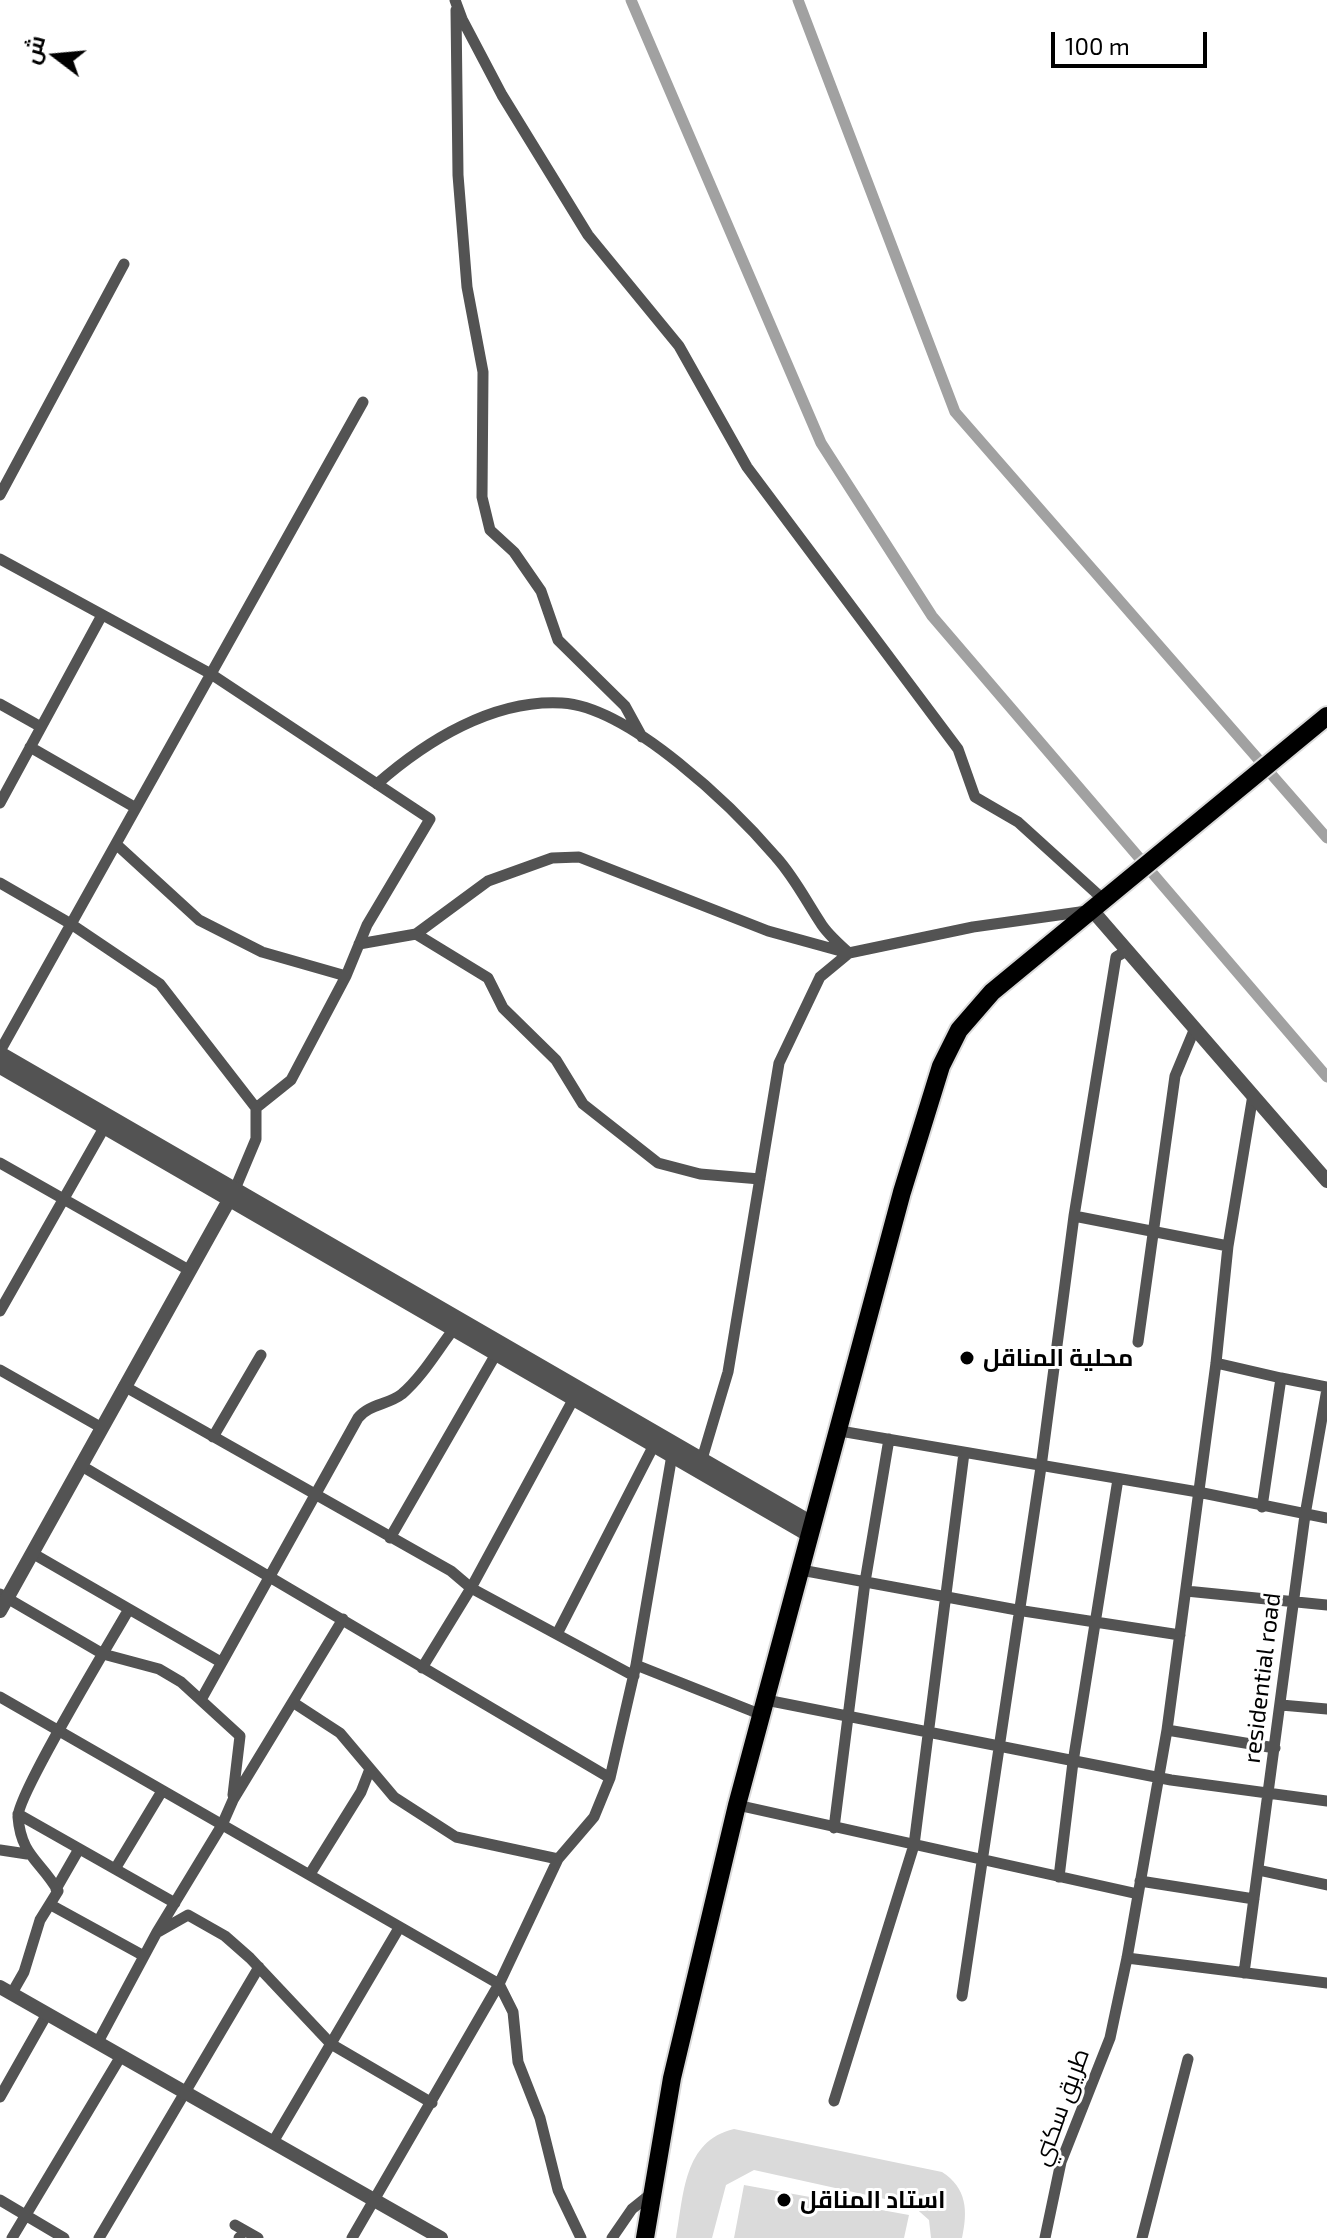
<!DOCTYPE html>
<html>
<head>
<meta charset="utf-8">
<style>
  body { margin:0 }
  #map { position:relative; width:1327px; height:2238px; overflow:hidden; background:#fff; font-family:"Exo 2",Cairo,sans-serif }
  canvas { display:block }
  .north { position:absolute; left:16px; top:16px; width:80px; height:80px; -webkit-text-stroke:6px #fff; paint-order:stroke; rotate:286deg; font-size:22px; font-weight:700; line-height:32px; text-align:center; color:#000 }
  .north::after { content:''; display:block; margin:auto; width:28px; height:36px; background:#000; clip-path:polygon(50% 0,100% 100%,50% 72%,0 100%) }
  .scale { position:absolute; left:1051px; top:32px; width:156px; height:36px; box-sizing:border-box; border:4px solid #000; border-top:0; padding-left:10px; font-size:24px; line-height:28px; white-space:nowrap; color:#000; -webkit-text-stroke:6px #fff; paint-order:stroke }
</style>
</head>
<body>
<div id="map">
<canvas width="1327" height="2238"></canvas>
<div class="north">ش</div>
<div class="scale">100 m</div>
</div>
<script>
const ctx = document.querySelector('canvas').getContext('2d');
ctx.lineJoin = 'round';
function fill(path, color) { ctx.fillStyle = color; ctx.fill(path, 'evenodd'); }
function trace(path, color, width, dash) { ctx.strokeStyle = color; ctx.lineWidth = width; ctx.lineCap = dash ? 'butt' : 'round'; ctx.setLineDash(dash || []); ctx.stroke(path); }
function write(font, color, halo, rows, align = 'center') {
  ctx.font = font + ' "Exo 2",Cairo,sans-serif'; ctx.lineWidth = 6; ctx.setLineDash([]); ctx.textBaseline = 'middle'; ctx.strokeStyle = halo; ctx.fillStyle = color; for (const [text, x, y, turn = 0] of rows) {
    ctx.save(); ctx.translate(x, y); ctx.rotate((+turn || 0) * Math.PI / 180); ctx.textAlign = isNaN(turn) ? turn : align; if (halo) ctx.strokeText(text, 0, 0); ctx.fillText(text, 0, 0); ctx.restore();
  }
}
const green = new Path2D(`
  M 734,2129 L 942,2172 C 967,2188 968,2211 962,2238 L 931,2238 L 929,2220 L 912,2205 L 754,2170 L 726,2185 L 712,2238 L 676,2238 C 684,2195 683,2141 734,2129 Z
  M 744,2185 L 909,2215 L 904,2238 L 734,2238 Z`);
const canal = new Path2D(`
  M 631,0 L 821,443 L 932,616 L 1327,1077
  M 798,0 L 955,412 L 1327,838`);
const minor = new Path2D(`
  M 455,0 L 462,19 L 502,95 L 588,235 L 679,346 L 747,467 L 958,749 L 975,797 L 1018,822 L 1104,900
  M 456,10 L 458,175 L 467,287 L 483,372 L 482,497 L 490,530 L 514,552 L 541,591 L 558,640 L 625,706 L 642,737
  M 0,495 L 124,264
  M 0,559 L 211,674 L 430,819 L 367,925 L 346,976 L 291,1080 L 256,1108 L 256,1139 L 235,1189
  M 0,704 L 41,727
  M 30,747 L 136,808
  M 377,784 C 426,741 493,699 562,703 C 630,707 733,807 776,857 C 794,877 805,899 820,922 C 827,934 839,944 849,953
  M 0,803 L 102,615
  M 116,844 L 199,920 L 262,952 L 346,976
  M 0,883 L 71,924 L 160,984 L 256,1108
  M 416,934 L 488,978 L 503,1008 L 556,1060 L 583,1104 L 658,1163 L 700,1174 L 760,1179
  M 359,944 L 416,934 L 488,881 L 552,858 L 579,857 L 768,931 L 848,953
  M 0,1051 L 363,402
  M 0,1163 L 187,1269
  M 1074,1216 L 1228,1246
  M 0,1311 L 104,1128
  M 1138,1342 L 1175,1076 L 1195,1028
  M 1216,1363 L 1281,1378
  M 0,1370 L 102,1428
  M 124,1386 L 451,1571 L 471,1588 L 634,1676
  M 840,1431 L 1198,1492 L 1327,1518
  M 213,1437 L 261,1355
  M 702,1459 L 728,1372 L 779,1063 L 820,977 L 849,953 L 973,927 L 1087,911
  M 80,1465 L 610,1778
  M 1262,1507 L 1281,1378 L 1327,1387
  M 390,1538 L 496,1354
  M 32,1553 L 219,1661
  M 801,1570 L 1017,1610 L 1180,1635
  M 1186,1591 L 1327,1605
  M 0,1594 L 103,1654 L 159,1669 L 181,1682 L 240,1736 L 233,1795
  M 557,1634 L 654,1445
  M 636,1665 L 762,1715
  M 422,1668 L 471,1588 L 574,1398
  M 0,1697 L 499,1984 L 513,2012 L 518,2062 L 540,2118 L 558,2190 L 581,2238
  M 202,1698 L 358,1418 C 369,1404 388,1405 402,1394 C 422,1377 437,1351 453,1330
  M 766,1700 L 1171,1780 L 1327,1801
  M 294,1703 L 340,1733 L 394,1797 L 456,1837 L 558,1859
  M 1281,1705 L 1327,1709
  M 1167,1730 L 1275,1748
  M 737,1805 L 1138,1894
  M 18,1814 L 175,1903
  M 834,1828 L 865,1582 L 889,1439
  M 0,1850 L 27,1854
  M 115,1869 L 162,1791
  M 1258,1870 L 1327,1885
  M 310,1874 L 361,1792 L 370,1769
  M 1059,1877 L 1073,1762 L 1118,1479
  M 1140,1881 L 1254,1899
  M 56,1889 L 79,1849
  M 51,1905 L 144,1956
  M 158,1932 L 188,1915 L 225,1936 L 250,1958 L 331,2044 L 432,2103
  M 1127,1958 L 1327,1983
  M 1244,1973 L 1305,1515 L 1327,1389
  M 12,1993 L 24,1972 L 40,1920 L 58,1891 C 41,1861 21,1856 18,1817 C 17,1795 112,1639 129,1609
  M 962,1996 L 1041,1467 L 1074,1216 L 1116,957 L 1128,950
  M 98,2042 L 157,1932 L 222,1825 L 233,1800 L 343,1619
  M 0,2097 L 47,2014
  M 834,2101 L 914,1845 L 964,1453
  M 273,2142 L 399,1928
  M 0,2200 L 64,2238
  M 235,2225 L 258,2238
  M 12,2238 L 121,2056
  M 99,2238 L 259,1967
  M 239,2238 L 240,2237
  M 352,2238 L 499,1984 L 558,1859 L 594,1817 L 610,1778 L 636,1665 L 672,1455
  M 612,2238 L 632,2209 L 652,2193
  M 1045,2238 L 1061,2162 L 1110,2038 L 1127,1958 L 1167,1730 L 1216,1363 L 1228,1246 L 1253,1095
  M 1142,2238 L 1188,2059`);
const tertiary = new Path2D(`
  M 1092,910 L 1327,1181
  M 0,1053 L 814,1524
  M 0,1067 L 810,1536
  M 0,1611 L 233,1193
  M 0,1987 L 441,2238`);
const primary = new Path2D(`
  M 645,2238 L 672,2078 L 737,1805 L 902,1192 L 941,1066 L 959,1030 L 992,992 L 1327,716`);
const markers = [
  [967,1358,8,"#000"],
  [784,2200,8,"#000"]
];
const poiNames = [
  ["محلية المناقل",983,1358],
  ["استاد المناقل",800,2200]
];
const streetNames = [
  ["residential road",1262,1678,-83],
  ["طريق سكني",1061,2107,-70]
];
fill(green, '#dadada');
trace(canal, '#a1a1a1', 11);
trace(primary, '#dbdbdb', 22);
trace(minor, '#535353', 11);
trace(tertiary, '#535353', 14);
trace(primary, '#000', 18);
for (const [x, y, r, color] of markers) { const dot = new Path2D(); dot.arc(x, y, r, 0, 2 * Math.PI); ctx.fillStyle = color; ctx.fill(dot); trace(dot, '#fff', 3); }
write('bold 24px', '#000', '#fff', poiNames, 'left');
write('24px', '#000', '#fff', streetNames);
</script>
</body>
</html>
